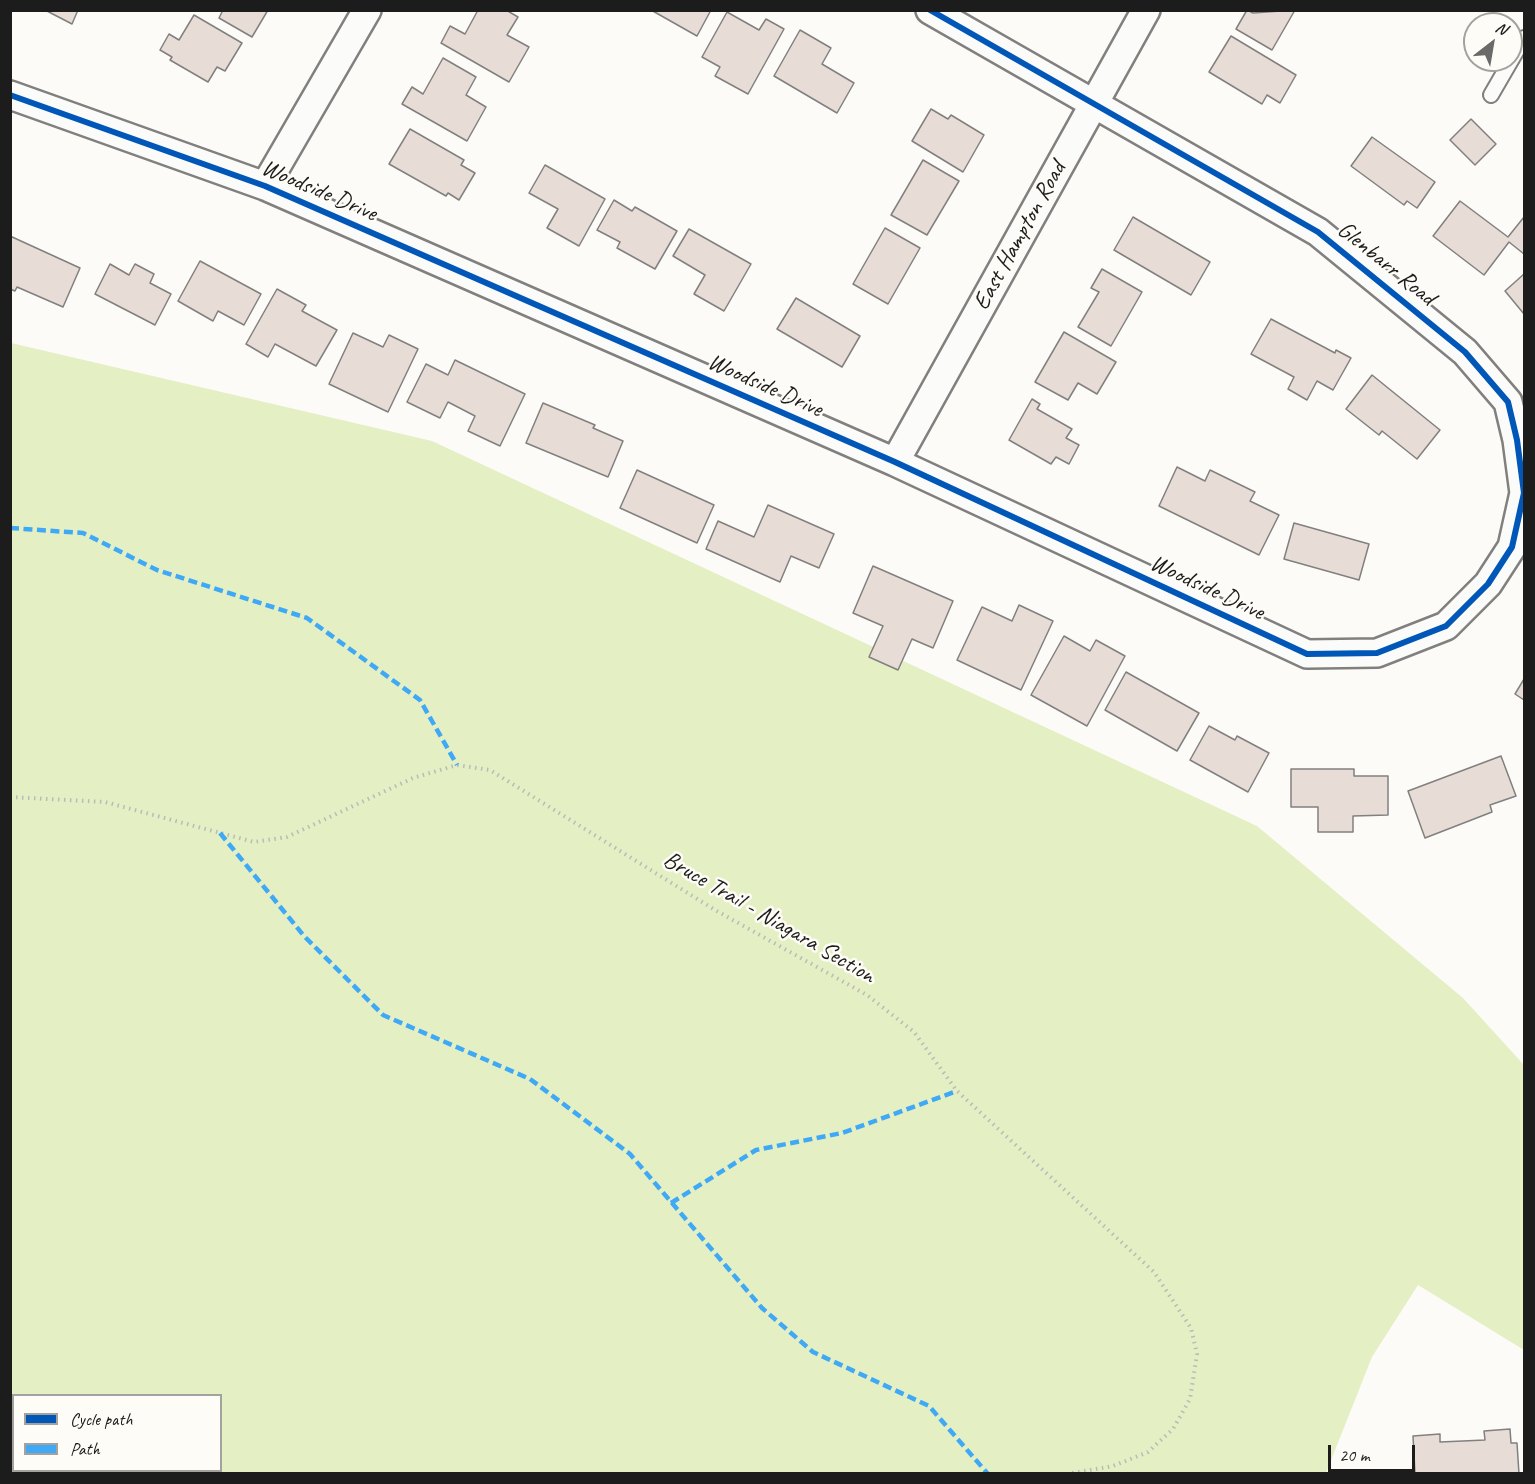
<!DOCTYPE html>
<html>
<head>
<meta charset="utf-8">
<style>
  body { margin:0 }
  #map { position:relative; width:1535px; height:1484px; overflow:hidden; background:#fcfbf8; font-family:Caveat,sans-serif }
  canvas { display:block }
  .frame { position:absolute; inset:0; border:12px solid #1c1c1c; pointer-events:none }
  .legend { position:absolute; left:12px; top:1394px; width:210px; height:78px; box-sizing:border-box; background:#fdfcf7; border:2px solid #a3a29f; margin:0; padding:8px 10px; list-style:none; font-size:18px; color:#1c1c1c }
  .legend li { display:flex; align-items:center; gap:12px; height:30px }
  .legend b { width:30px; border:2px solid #a3a29f }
  .north { position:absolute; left:1463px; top:12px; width:60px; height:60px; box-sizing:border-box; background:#fdfcf7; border:2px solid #a3a29f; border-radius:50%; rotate:31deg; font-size:16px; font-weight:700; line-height:24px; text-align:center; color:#1c1c1c }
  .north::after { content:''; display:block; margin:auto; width:21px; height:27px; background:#6a6a69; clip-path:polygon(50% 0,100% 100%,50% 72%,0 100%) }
  .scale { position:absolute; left:1328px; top:1445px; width:87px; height:27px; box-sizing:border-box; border:3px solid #1c1c1c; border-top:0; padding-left:8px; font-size:18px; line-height:21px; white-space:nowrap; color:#1c1c1c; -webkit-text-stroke:4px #fdfcf7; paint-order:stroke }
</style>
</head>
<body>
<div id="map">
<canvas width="1535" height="1484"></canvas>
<div class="frame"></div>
<ul class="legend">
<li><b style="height:8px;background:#0057b8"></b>Cycle path</li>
<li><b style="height:8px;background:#3fa9f5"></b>Path</li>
</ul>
<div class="north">N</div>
<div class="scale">20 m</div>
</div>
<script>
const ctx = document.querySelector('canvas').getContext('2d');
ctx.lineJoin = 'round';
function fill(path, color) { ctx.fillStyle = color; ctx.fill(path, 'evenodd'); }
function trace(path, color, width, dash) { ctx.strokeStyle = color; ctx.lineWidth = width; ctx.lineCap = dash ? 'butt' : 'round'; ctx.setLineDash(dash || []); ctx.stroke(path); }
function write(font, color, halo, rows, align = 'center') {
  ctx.font = font + ' Caveat,sans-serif'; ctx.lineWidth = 5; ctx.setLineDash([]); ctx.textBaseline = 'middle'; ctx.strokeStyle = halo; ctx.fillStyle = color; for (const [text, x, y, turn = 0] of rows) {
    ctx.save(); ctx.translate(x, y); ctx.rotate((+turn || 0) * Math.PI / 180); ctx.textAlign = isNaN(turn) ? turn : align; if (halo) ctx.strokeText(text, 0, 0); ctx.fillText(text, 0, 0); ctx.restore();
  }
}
const green = new Path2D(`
  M 11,343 L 432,441 L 1257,826 L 1463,998 L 1524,1065 L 1524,1350 L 1418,1285 L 1372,1357 L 1326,1473 L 11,1474 ZM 14,1396 L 220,1396 L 220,1470 L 14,1470 Z`);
const building = new Path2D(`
  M 45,10 L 78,10 L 72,24 Z
  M 223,10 L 268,10 L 252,37 L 219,18 Z
  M 478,10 L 506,10 L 518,17 L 507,35 L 529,47 L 509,82 L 441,43 L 450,26 L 465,34 Z
  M 651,10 L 711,10 L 697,36 Z
  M 1247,10 L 1253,13 L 1295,10 L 1272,50 L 1236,29 Z
  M 727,12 L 759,30 L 766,19 L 784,29 L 748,94 L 715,76 L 720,67 L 702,57 Z
  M 194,15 L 242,43 L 225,71 L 217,67 L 208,82 L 170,60 L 172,57 L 160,50 L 169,34 L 179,40 Z
  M 800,30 L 831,48 L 822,64 L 854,83 L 837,113 L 774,76 Z
  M 1231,36 L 1296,75 L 1280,103 L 1267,95 L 1262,104 L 1209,72 Z
  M 443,58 L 476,77 L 466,95 L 486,107 L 467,141 L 402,104 L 412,87 L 423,94 Z
  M 931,109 L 948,119 L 951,115 L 984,135 L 963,172 L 912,141 Z
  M 1471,119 L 1496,144 L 1475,165 L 1450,140 Z
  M 410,129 L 464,160 L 461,165 L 475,173 L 459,200 L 448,193 L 446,196 L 389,164 Z
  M 1372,137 L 1435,182 L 1417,208 L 1407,201 L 1404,205 L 1351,166 Z
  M 923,160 L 959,181 L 927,235 L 891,215 Z
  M 545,165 L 605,199 L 579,246 L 547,228 L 558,209 L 529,193 Z
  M 614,200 L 632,211 L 635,207 L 677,231 L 655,269 L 617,248 L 620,242 L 597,230 Z
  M 1460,201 L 1508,237 L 1524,217 L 1524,254 L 1509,242 L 1484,275 L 1433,236 Z
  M 1133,217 L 1210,262 L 1191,295 L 1114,250 Z
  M 885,228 L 920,248 L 888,304 L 853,284 Z
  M 689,229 L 751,264 L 724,311 L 694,294 L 705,275 L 673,256 Z
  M 10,236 L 80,268 L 63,307 L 17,287 L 15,291 L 10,289 Z
  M 200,261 L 261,294 L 244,325 L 218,311 L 213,321 L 178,301 Z
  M 110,264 L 129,275 L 135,264 L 154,274 L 150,283 L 171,294 L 155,325 L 95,294 Z
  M 1102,269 L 1142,292 L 1111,346 L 1078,327 L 1099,292 L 1091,288 Z
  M 1524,274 L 1524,314 L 1505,291 Z
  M 277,289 L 306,305 L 302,311 L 337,330 L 316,366 L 275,344 L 268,357 L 246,344 Z
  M 796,298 L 860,336 L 842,367 L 777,329 Z
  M 1271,319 L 1335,353 L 1336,350 L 1351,358 L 1333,390 L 1317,381 L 1307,400 L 1288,389 L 1294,377 L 1251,354 Z
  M 1064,332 L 1116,362 L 1097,394 L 1078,383 L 1068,400 L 1035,382 Z
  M 353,333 L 383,347 L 389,335 L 418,349 L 388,412 L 329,384 Z
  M 455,360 L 525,394 L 500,446 L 468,431 L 475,416 L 448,402 L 440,418 L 407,402 L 426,364 L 448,375 Z
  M 1372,375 L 1440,430 L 1417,459 L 1382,431 L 1379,435 L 1346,409 Z
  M 1032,399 L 1040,404 L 1037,409 L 1072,429 L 1066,438 L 1079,445 L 1069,464 L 1056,457 L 1051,464 L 1009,440 Z
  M 543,403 L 595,425 L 593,428 L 623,441 L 608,477 L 526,443 Z
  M 1177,467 L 1205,481 L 1210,470 L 1255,492 L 1250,501 L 1279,515 L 1259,555 L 1159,506 Z
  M 637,470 L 714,505 L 697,543 L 620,508 Z
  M 768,505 L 834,534 L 819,568 L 791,556 L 780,582 L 706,549 L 718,521 L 754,537 Z
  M 1294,523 L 1369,544 L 1359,580 L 1284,559 Z
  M 873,566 L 953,601 L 933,648 L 912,639 L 898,670 L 869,657 L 883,626 L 853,613 Z
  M 1019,605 L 1053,621 L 1021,690 L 957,660 L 982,607 L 1012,621 Z
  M 1064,636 L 1090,651 L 1096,640 L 1125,656 L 1087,726 L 1031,695 Z
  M 1126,672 L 1199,713 L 1177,751 L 1105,710 Z
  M 1524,679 L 1524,700 L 1515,694 Z
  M 1209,726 L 1235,740 L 1237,736 L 1269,753 L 1248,792 L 1190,760 Z
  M 1501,756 L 1516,796 L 1490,805 L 1492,812 L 1425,838 L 1408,791 Z
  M 1291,769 L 1354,769 L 1354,776 L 1388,776 L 1388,815 L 1353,816 L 1353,832 L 1318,832 L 1318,807 L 1291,807 Z
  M 1510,1429 L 1511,1443 L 1517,1443 L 1519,1474 L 1415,1474 L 1413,1436 L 1440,1434 L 1440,1442 L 1485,1440 L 1484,1431 Z`);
const path = new Path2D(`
  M 10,797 L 105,802 L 254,842 L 287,837 L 413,778 L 457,765 L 490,770 L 715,910 L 867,995 L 914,1032 L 957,1091 L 1154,1272 L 1191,1328 L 1197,1354 L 1190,1399 L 1173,1429 L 1148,1452 L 1113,1466 L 1067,1474`);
const service = new Path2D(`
  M 1491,95 L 1524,38`);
const minor = new Path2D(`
  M 10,95 L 265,186 L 895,462 L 1307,654 L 1377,653 L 1446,626 L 1488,584 L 1512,547 L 1524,493 L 1517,440 L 1508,402 L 1465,352 L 1318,232 L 930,10
  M 265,186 L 367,10
  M 895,462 L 1146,10`);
const quiet = new Path2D(`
  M 10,528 L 83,533 L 157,570 L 307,618 L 420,700 L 457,765
  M 220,833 L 304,936 L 383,1015 L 530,1079 L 630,1154 L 762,1308 L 813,1352 L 929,1406 L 988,1474
  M 671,1203 L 756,1150 L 842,1133 L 957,1091`);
const cycleway = new Path2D(`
  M 10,95 L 265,186 L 895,462 L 1307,654 L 1377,653 L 1446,626 L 1488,584 L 1512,547 L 1524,493 L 1517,440 L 1508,402 L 1465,352 L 1318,232 L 930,10`);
const streetNames = [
  ["Woodside Drive",319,191,23],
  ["East Hampton Road",1020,236,-61],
  ["Glenbarr Road",1386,264,39],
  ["Woodside Drive",765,386,24],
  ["Woodside Drive",1207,588,25],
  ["Bruce Trail - Niagara Section",769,918,30]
];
fill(green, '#e5efc4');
fill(building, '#e7dcd6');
trace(building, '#81807f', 1.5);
trace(service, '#81807f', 18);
trace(minor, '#81807f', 32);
trace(path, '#bbbab8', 4, [1.5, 4.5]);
trace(service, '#fbfbf9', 14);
trace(minor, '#fbfbf9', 27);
trace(quiet, '#3fa9f5', 4.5, [9, 4.5]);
trace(cycleway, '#0057b8', 6);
write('24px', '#1c1c1c', '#fdfcf7', streetNames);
</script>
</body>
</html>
